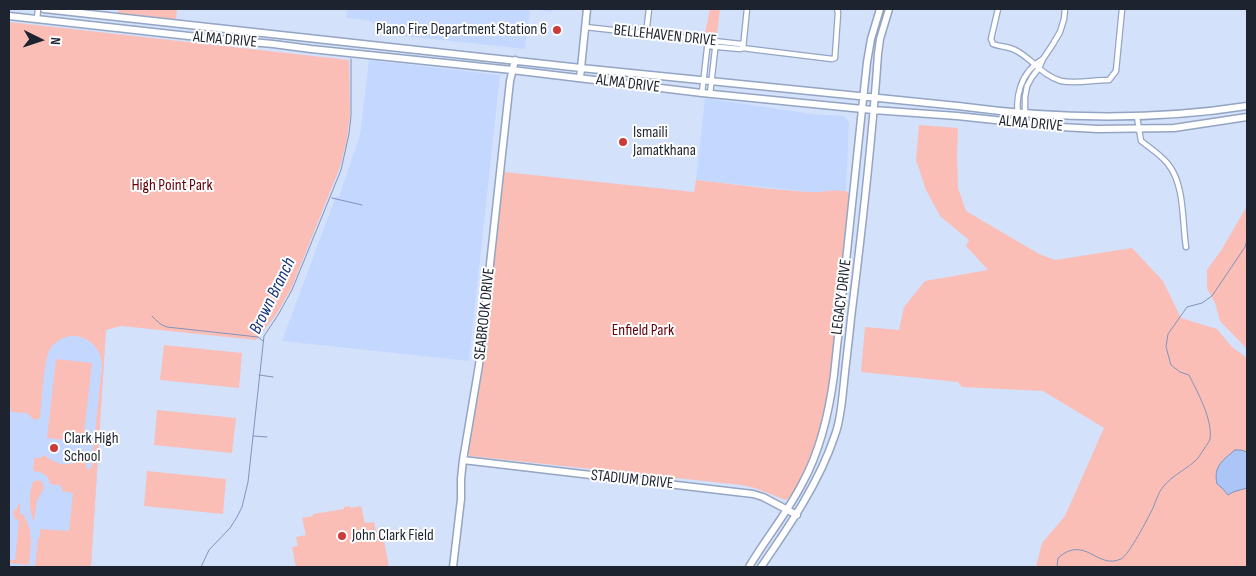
<!DOCTYPE html>
<html>
<head>
<meta charset="utf-8">
<style>
  body { margin:0 }
  #map { position:relative; width:1256px; height:576px; overflow:hidden; background:#d3e1fb; font-family:"Sofia Sans Condensed",sans-serif }
  canvas { display:block }
  .frame { position:absolute; inset:0; border:10px solid #1d232f; pointer-events:none }
  .north { position:absolute; left:15px; top:15px; width:50px; height:50px; -webkit-text-stroke:4px #fff; paint-order:stroke; rotate:94deg; font-size:14px; font-weight:700; line-height:20px; text-align:center; color:#1d232f }
  .north::after { content:''; display:block; margin:auto; width:18px; height:22px; background:#1d232f; clip-path:polygon(50% 0,100% 100%,50% 72%,0 100%) }
</style>
</head>
<body>
<div id="map">
<canvas width="1256" height="576"></canvas>
<div class="frame"></div>
<div class="north">N</div>
</div>
<script>
const ctx = document.querySelector('canvas').getContext('2d');
ctx.lineJoin = 'round';
function fill(path, color) { ctx.fillStyle = color; ctx.fill(path, 'evenodd'); }
function trace(path, color, width, dash) { ctx.strokeStyle = color; ctx.lineWidth = width; ctx.lineCap = dash ? 'butt' : 'round'; ctx.setLineDash(dash || []); ctx.stroke(path); }
function write(font, color, halo, rows, align = 'center') {
  ctx.font = font + ' "Sofia Sans Condensed",sans-serif'; ctx.lineWidth = 4; ctx.setLineDash([]); ctx.textBaseline = 'middle'; ctx.strokeStyle = halo; ctx.fillStyle = color; for (const [text, x, y, turn = 0] of rows) {
    ctx.save(); ctx.translate(x, y); ctx.rotate((+turn || 0) * Math.PI / 180); ctx.textAlign = isNaN(turn) ? turn : align; if (halo) ctx.strokeText(text, 0, 0); ctx.fillText(text, 0, 0); ctx.restore();
  }
}
const built = new Path2D(`
  M 347,9 L 551,9 L 552,12 L 530,9 L 525,49 L 395,35 L 367,20 L 346,18 Z
  M 369,60 L 500,75 L 469,361 L 282,341 L 336,196 L 339,197 L 360,135 Z
  M 705,98 L 812,114 L 844,116 L 849,122 L 846,191 L 810,192 L 696,180 Z
  M 9,320 L 106,330 L 91,567 L 9,567 Z`);
const green = new Path2D(`
  M 118,9 L 177,9 L 176,19 L 118,13 Z
  M 710,9 L 720,9 L 717,34 L 705,33 Z
  M 9,22 L 349,60 L 350,116 L 347,140 L 340,167 L 291,289 L 276,315 L 257,339 L 256,340 L 121,326 L 106,330 L 91,567 L 35,567 L 38,538 L 40,537 L 40,529 L 69,531 L 73,493 L 62,491 L 62,487 L 60,487 L 60,485 L 50,484 C 48,474 42,472 33,471 L 34,459 L 35,458 L 40,458 L 45,455 C 57,467 73,467 87,456 L 86,468 L 91,469 L 102,366 C 102,338 67,324 50,349 C 43,361 42,403 40,418 L 34,420 L 27,413 L 11,412 L 11,408 L 9,407 Z
  M 919,125 L 958,128 L 957,153 L 958,188 L 966,211 L 1039,254 L 1055,260 L 1132,248 L 1163,281 L 1181,318 L 1217,329 L 1232,347 L 1247,358 L 1247,567 L 1036,567 L 1042,543 L 1065,516 L 1104,428 L 1043,391 L 962,387 L 958,382 L 861,372 L 865,327 L 899,330 L 904,307 L 925,281 L 988,270 L 966,246 L 969,240 L 940,216 L 926,190 L 916,160 Z
  M 504,172 L 694,192 L 696,180 C 733,184 772,190 809,192 C 822,193 837,188 848,192 L 849,195 L 829,395 C 820,433 810,464 790,498 L 785,500 L 755,488 L 741,485 L 470,456 L 468,453 L 468,446 L 482,374 Z
  M 1247,206 L 1247,349 L 1220,321 L 1215,303 L 1207,288 L 1207,270 L 1222,249 Z
  M 164,345 L 242,353 L 239,388 L 160,380 Z
  M 56,359 L 92,363 L 83,442 L 47,438 Z
  M 157,410 L 236,418 L 232,453 L 154,445 Z
  M 147,471 L 226,479 L 223,514 L 144,506 Z
  M 38,480 L 42,482 L 44,488 L 37,500 L 34,522 C 29,511 28,494 33,482 Z
  M 18,504 L 20,504 L 20,514 L 23,514 C 24,517 27,521 28,524 C 33,537 30,552 29,565 L 9,563 L 9,560 L 15,560 L 19,520 L 14,519 L 15,516 L 13,515 L 14,509 L 17,510 Z
  M 350,506 L 351,508 L 361,506 L 365,523 L 374,522 L 376,531 L 382,530 L 389,567 L 296,567 L 292,547 L 298,546 L 296,537 L 306,535 L 302,518 L 313,516 L 313,514 L 344,509 L 344,507 Z`);
const water = new Path2D(`
  M 1235,450 L 1241,450 L 1247,452 L 1247,488 L 1233,492 L 1228,495 L 1222,488 L 1217,484 C 1213,466 1223,460 1235,450 Z`);
const stream = new Path2D(`
  M 332,198 L 362,205
  M 152,316 C 157,321 160,325 167,327 L 258,337 L 263,341
  M 259,375 L 273,377
  M 253,436 L 267,437
  M 201,567 L 209,550 L 230,528 L 237,517 L 242,507 L 248,482 L 264,336 L 278,315 L 292,290 L 341,170 L 349,134 L 351,116 L 351,59
  M 1057,567 L 1058,558 C 1085,534 1097,570 1121,559 C 1129,555 1148,518 1153,508 C 1156,501 1158,493 1163,487 C 1172,475 1188,469 1198,458 C 1200,455 1202,452 1204,449 C 1206,446 1209,442 1210,439 C 1213,420 1197,391 1189,375 L 1180,372 L 1171,365 L 1166,347 L 1168,334 L 1187,307 L 1202,303 L 1212,296 L 1245,247 L 1247,240`);
const street = new Path2D(`
  M 998,9 L 991,39 L 993,44 C 1000,47 1008,46 1015,50 C 1032,58 1042,76 1061,81 C 1076,84 1094,80 1109,80 L 1116,71 L 1122,9
  M 37,19 L 38,9
  M 585,27 L 741,44 L 743,48 L 750,49 L 832,59 L 835,58 L 835,56 L 838,13 L 837,9
  M 646,34 L 649,9
  M 708,46 L 740,49 L 743,48
  M 743,48 L 747,9
  M 702,93 L 708,40
  M 710,94 L 716,41
  M 1137,117 L 1141,141 C 1149,147 1162,156 1168,164 C 1185,185 1182,221 1186,247
  M 1019,123 L 1025,114 L 1025,97 L 1027,86 L 1032,77 L 1039,68 L 1043,59 L 1053,44 L 1060,32 L 1064,19 L 1065,9
  M 1019,123 C 1014,98 1020,72 1043,59`);
const secondary = new Path2D(`
  M 44,9 L 581,68 L 958,106 C 1054,119 1151,121 1247,106
  M 9,16 L 207,38 L 273,44 L 311,49 L 512,70 L 702,93 L 873,110 L 957,116 L 1061,127 L 1098,129 L 1174,128 L 1247,117
  M 580,78 L 587,9
  M 463,460 L 753,494 L 763,497 L 797,515
  M 453,567 L 461,499 L 461,479 L 463,460 L 479,365 L 510,81 L 515,60
  M 749,567 C 766,538 788,512 803,482 C 821,449 829,413 834,375 L 867,62 L 871,39 L 880,9
  M 761,567 C 790,525 819,483 835,435 C 841,419 842,400 844,382 C 846,361 849,340 851,318 C 862,230 872,142 878,54 L 880,39 L 889,9`);
const markers = [
  [557,30,5,"#cb3c39"],
  [623,142,5,"#cb3c39"],
  [54,448,5,"#cb3c39"],
  [342,536,5,"#cb3c39"]
];
const poiNames = [
  ["Plano Fire Department Station 6",547,30,"right"],
  ["Ismaili",633,133],
  ["Jamatkhana",633,151],
  ["Clark High",64,439],
  ["School",64,457],
  ["John Clark Field",352,536]
];
const streetNames = [
  ["BELLEHAVEN DRIVE",665,36,6],
  ["ALMA DRIVE",225,40,5],
  ["ALMA DRIVE",628,84,7],
  ["ALMA DRIVE",1031,124,5],
  ["LEGACY DRIVE",842,297,-83],
  ["SEABROOK DRIVE",485,314,-84],
  ["STADIUM DRIVE",632,480,6]
];
const parkNames = [
  ["High Point Park",172,186],
  ["Enfield Park",643,331]
];
const waterNames = [
  ["Brown Branch",273,296,-64]
];
fill(built, '#c4d8ff');
fill(green, '#fabeb7');
fill(water, '#abc5f7');
trace(water, '#8094bb', 1);
trace(stream, '#8094bb', 1);
trace(street, '#94a4c3', 7);
trace(secondary, '#94a4c3', 9);
trace(street, '#fff', 4.5);
trace(secondary, '#fff', 6);
for (const [x, y, r, color] of markers) { const dot = new Path2D(); dot.arc(x, y, r, 0, 2 * Math.PI); ctx.fillStyle = color; ctx.fill(dot); trace(dot, '#fff', 2); }
write('16px', '#1d232f', '#fff', poiNames, 'left');
write('16px', '#1d232f', '#fff', streetNames);
write('16px', '#620108', '#fff', parkNames);
write('italic 18px', '#17357c', '#fff', waterNames);
</script>
</body>
</html>
